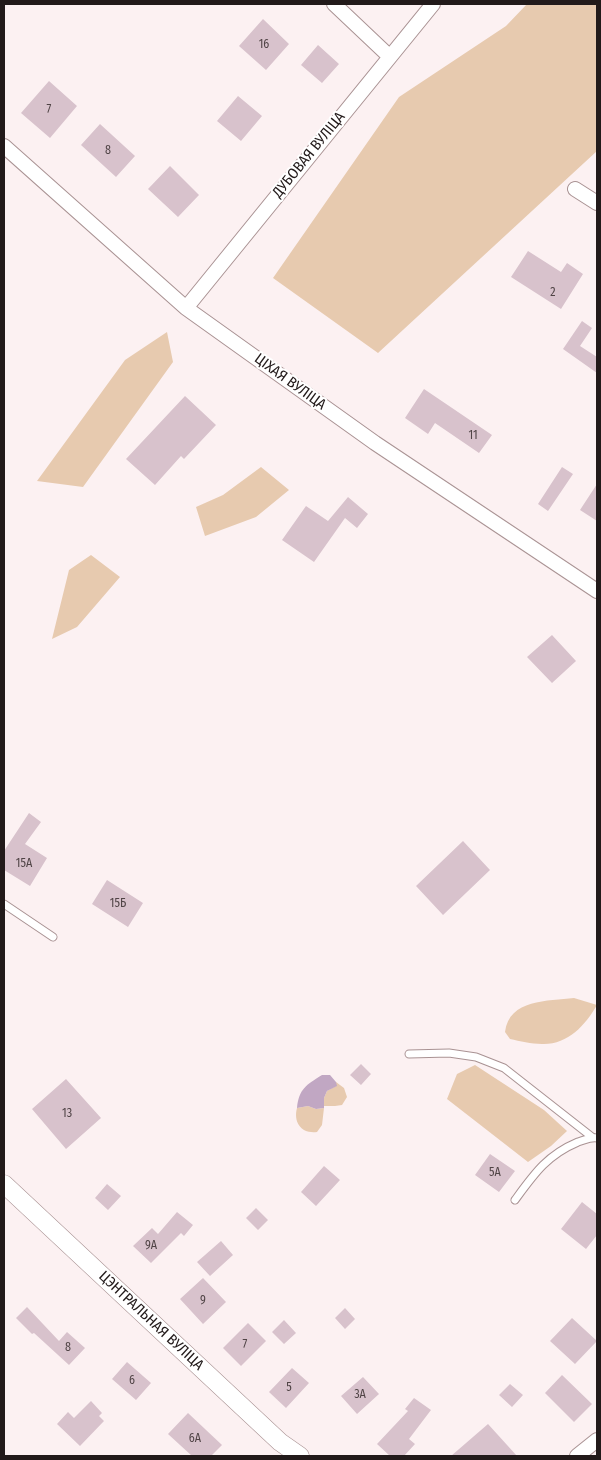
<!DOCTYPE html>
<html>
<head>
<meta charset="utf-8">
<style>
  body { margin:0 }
  #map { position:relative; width:601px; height:1460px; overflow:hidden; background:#fcf1f2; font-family:"Fira Sans Condensed",sans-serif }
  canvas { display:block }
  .frame { position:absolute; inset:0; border:5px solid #221a1a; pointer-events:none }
</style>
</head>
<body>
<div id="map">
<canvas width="601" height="1460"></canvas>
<div class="frame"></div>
</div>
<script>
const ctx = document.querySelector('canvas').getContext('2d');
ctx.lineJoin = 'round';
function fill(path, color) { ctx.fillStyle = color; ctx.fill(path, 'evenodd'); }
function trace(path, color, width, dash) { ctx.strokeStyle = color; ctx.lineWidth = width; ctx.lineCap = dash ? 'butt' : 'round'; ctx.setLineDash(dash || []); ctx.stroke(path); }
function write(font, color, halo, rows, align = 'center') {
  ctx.font = font + ' "Fira Sans Condensed",sans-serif'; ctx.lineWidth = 4; ctx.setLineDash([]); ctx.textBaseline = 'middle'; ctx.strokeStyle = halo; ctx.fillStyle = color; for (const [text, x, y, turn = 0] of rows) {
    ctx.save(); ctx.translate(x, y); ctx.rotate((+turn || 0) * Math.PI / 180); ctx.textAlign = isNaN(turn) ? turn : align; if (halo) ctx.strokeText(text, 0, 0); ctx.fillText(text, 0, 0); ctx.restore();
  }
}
const green = new Path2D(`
  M 527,4 L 597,4 L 597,151 L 378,353 L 273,278 L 399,97 L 506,26 Z
  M 167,332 L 173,362 L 83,487 L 37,481 L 125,360 Z
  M 261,467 L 289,490 L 256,517 L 205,536 L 196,507 L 223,495 Z
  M 91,555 L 120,577 L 77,627 L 52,639 L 69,570 Z
  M 574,998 L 597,1005 C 585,1026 567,1045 542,1044 C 531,1044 520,1041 510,1039 L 505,1032 C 509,999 548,1001 574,998 Z
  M 475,1065 L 544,1110 L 567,1131 L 551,1146 L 528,1162 L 447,1099 L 457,1074 Z
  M 336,1082 L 344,1088 L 347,1097 L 342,1105 L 335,1106 L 324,1106 L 324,1098 L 327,1091 L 336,1086 Z
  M 308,1106 L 316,1109 L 324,1108 L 322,1125 L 317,1132 C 302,1134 293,1123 297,1108 Z`);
const water = new Path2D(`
  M 322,1075 L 330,1075 L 336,1082 L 337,1086 L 327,1091 L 324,1098 L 324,1108 L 316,1109 L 308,1106 L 297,1108 C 299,1089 306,1085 322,1075 Z`);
const building = new Path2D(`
  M 263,19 L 289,44 L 266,70 L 239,46 Z
  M 318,45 L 339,64 L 322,83 L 301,65 Z
  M 49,81 L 77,106 L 50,138 L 21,113 Z
  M 238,96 L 262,116 L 241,141 L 217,121 Z
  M 100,124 L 135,156 L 116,177 L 81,145 Z
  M 170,166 L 199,195 L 178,217 L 148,189 Z
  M 528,251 L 561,272 L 567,263 L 583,274 L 561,309 L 511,277 Z
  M 582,321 L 592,328 L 580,346 L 597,357 L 597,373 L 563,349 Z
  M 424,389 L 492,435 L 479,453 L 435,423 L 428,434 L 405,418 Z
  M 185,396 L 216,425 L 184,459 L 181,456 L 155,485 L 126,459 Z
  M 562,467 L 573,474 L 548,511 L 538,504 Z
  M 597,484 L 597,521 L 580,510 Z
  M 348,497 L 368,514 L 357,528 L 345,518 L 314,562 L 282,540 L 306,506 L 328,521 Z
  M 552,635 L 576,661 L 552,683 L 527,657 Z
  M 29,813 L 41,822 L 25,844 L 47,858 L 30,886 L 4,870 L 4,851 Z
  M 463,841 L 490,870 L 443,915 L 416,886 Z
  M 107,880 L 143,903 L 128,927 L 92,904 Z
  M 361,1064 L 371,1074 L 361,1085 L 350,1075 Z
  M 66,1079 L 101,1118 L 66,1149 L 32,1109 Z
  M 490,1154 L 515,1171 L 499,1192 L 475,1175 Z
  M 324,1166 L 340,1180 L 316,1206 L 301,1192 Z
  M 107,1184 L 121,1196 L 108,1210 L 95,1198 Z
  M 582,1202 L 597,1214 L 597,1235 L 586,1249 L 561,1229 Z
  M 256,1208 L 268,1220 L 258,1230 L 246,1218 Z
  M 177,1212 L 193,1225 L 184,1236 L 181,1233 L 151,1263 L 133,1246 L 152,1228 L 158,1234 Z
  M 221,1241 L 233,1255 L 210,1276 L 197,1262 Z
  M 203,1278 L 226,1302 L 203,1324 L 180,1299 Z
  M 27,1307 L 59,1341 L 67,1332 L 85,1348 L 69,1365 L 34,1333 L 32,1334 L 16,1318 Z
  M 345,1308 L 355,1319 L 345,1329 L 335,1318 Z
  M 572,1318 L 597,1341 L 575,1364 L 550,1341 Z
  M 284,1320 L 296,1333 L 284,1344 L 272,1332 Z
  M 248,1323 L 266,1341 L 241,1366 L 223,1348 Z
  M 127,1362 L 151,1383 L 136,1400 L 112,1379 Z
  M 292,1368 L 309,1383 L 286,1408 L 269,1392 Z
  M 562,1375 L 592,1404 L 574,1422 L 545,1393 Z
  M 363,1377 L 379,1394 L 357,1414 L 341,1396 Z
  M 510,1384 L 523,1395 L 512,1407 L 499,1395 Z
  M 414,1398 L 431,1410 L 409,1439 L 415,1444 L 404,1456 L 390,1456 L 377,1444 L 408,1411 L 405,1409 Z
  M 91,1401 L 102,1413 L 99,1416 L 104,1421 L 80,1446 L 57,1424 L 68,1412 L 74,1418 Z
  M 188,1413 L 222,1445 L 211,1456 L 192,1456 L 168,1434 Z
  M 488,1424 L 517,1456 L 451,1456 Z`);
const service = new Path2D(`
  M 4,904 L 53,937
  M 409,1054 L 449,1053 L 476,1057 L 504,1068 L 592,1137
  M 515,1200 C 534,1174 547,1155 578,1142 C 585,1140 590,1137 597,1138`);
const minor = new Path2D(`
  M 334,4 L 389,56
  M 4,146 L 186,308 L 375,443 L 597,591
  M 575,189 L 597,203
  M 186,308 L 433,4
  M 577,1456 L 597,1440`);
const tertiary = new Path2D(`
  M 4,1184 L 280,1442 L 300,1456`);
const numberNames = [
  ["16",264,45],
  ["7",49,110],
  ["8",108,151],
  ["2",553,293],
  ["11",473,436],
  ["15А",24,864],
  ["15Б",118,904],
  ["13",67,1114],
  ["5А",495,1173],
  ["9А",151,1246],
  ["9",203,1301],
  ["7",245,1345],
  ["8",68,1348],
  ["6",132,1381],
  ["5",289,1388],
  ["3А",360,1395],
  ["6А",195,1439]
];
const streetNames = [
  ["ДУБОВАЯ ВУЛІЦА",309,155,-51],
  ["ЦІХАЯ ВУЛІЦА",290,382,36],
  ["ЦЭНТРАЛЬНАЯ ВУЛІЦА",151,1321,43]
];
fill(green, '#e7caaf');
fill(water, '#c1a7c3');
fill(building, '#d8c2cc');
trace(service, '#a99293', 9);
trace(minor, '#a99293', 16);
trace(tertiary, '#a99293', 19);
trace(service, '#fff', 7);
trace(minor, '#fff', 14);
trace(tertiary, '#fff', 18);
write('12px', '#504446', null, numberNames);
write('15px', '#221a1a', '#fff', streetNames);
</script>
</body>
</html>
